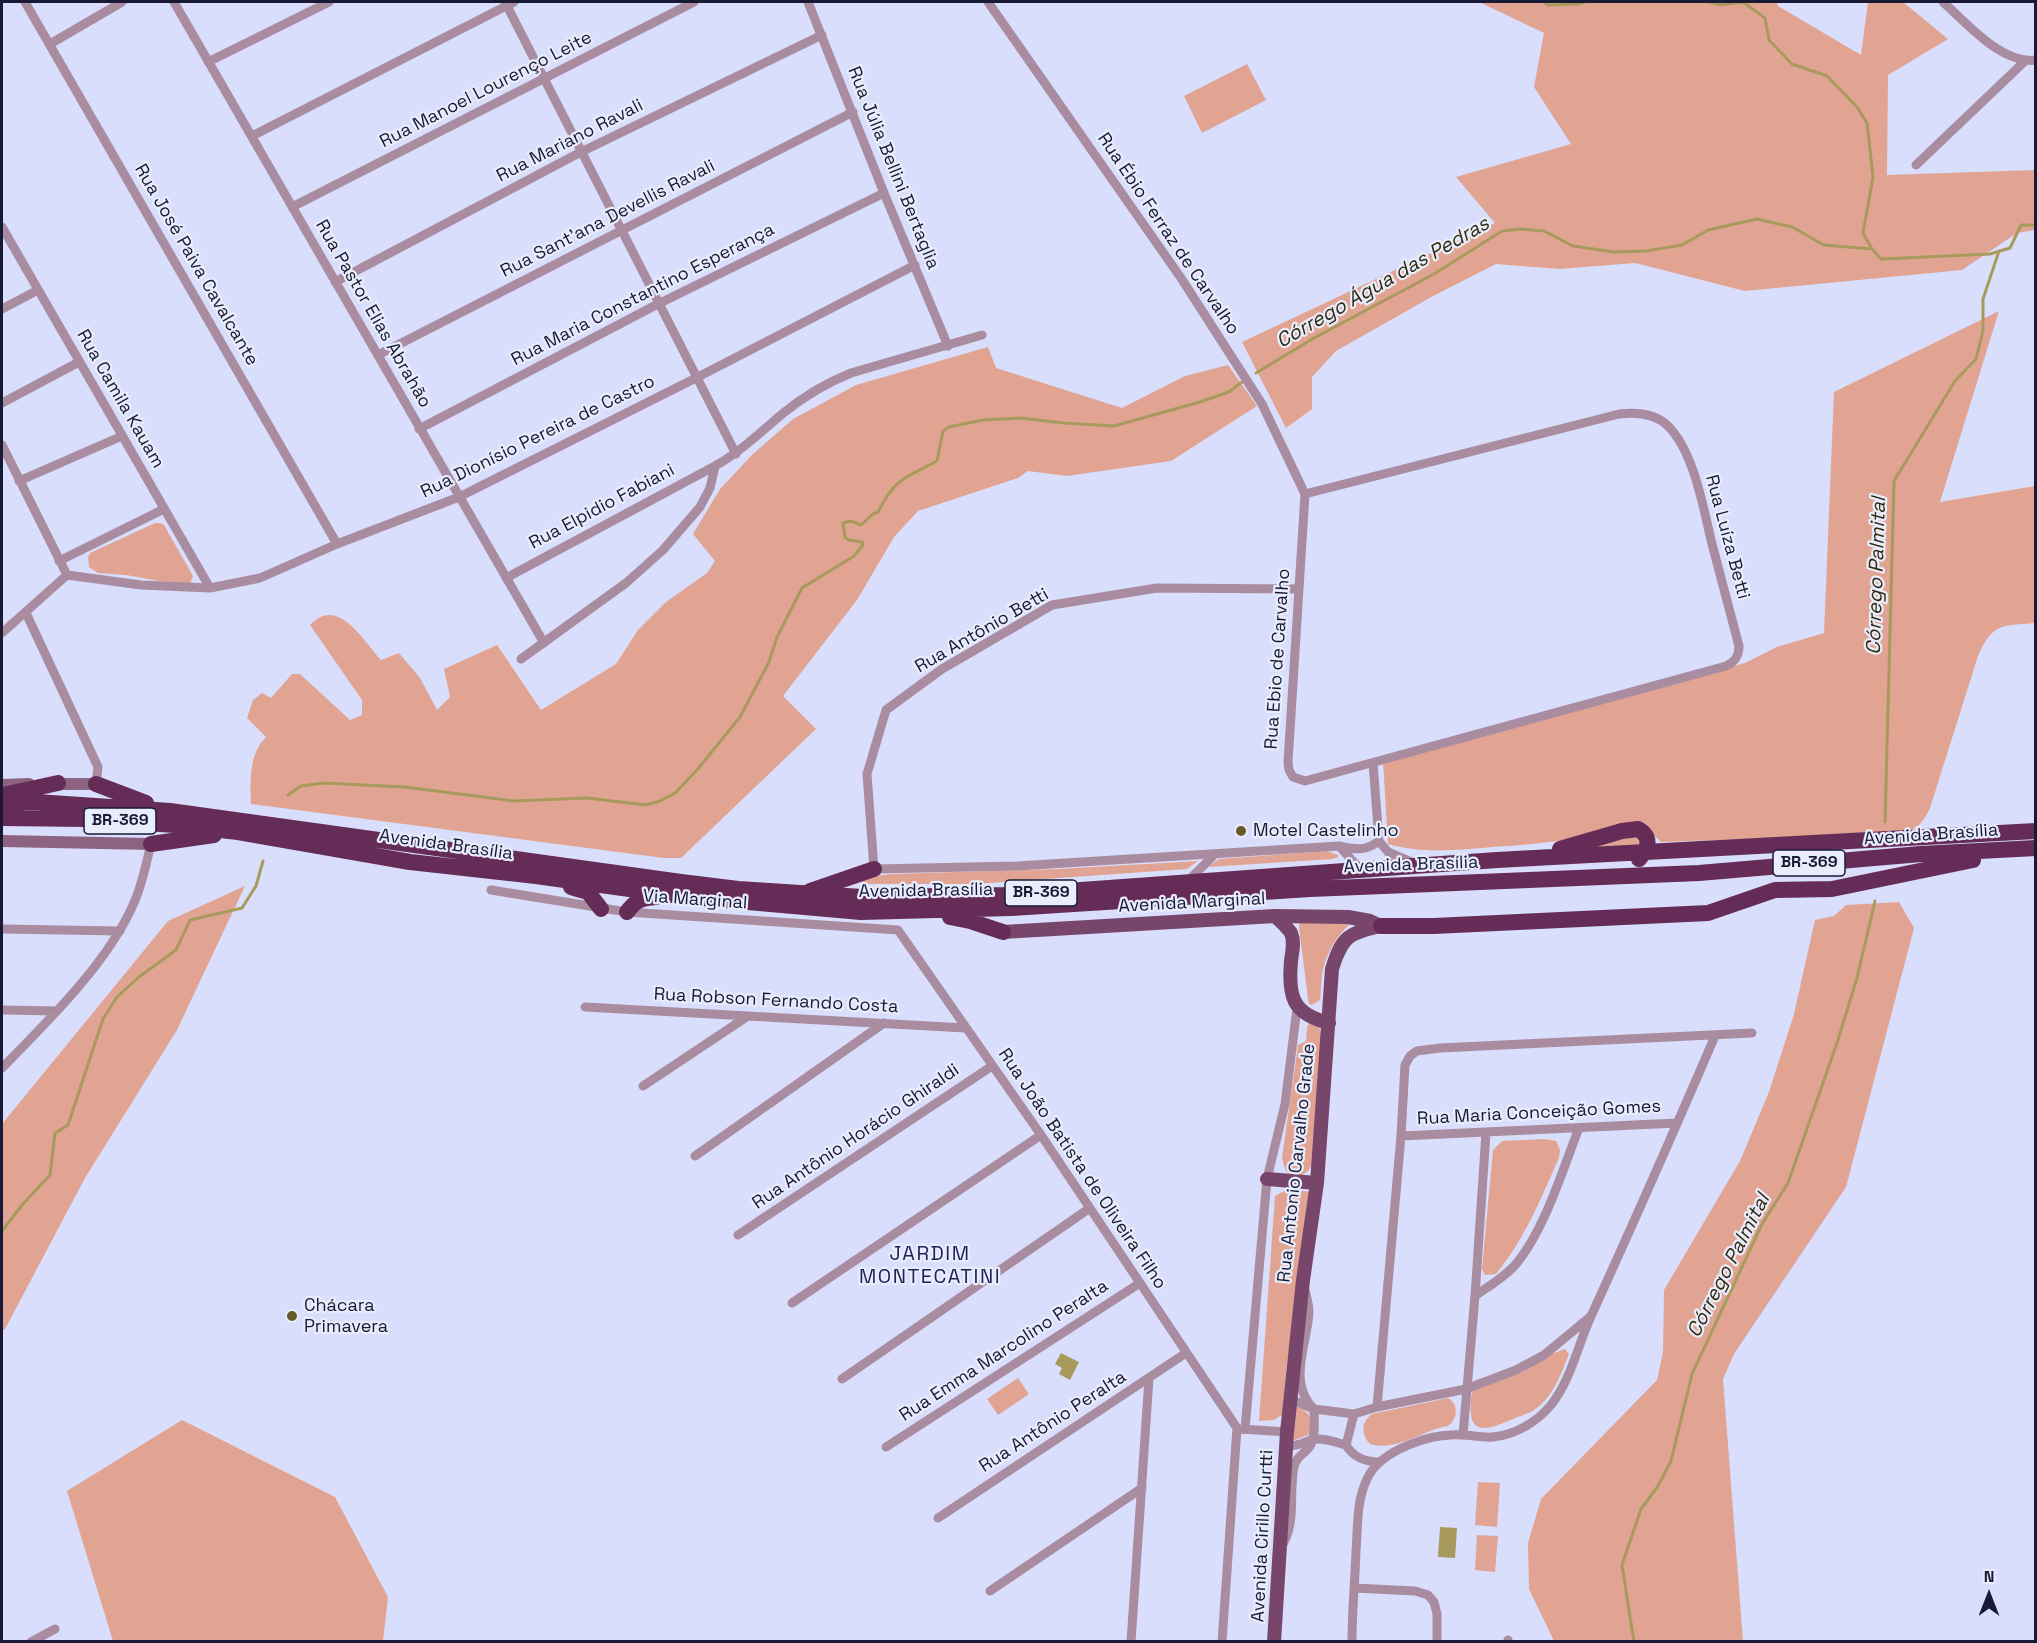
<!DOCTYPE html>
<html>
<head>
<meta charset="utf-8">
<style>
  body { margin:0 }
  #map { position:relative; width:2037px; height:1643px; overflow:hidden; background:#d8defb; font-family:"Space Grotesk",sans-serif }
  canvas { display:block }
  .frame { position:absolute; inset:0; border:3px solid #181a35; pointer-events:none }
  .north { position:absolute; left:1959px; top:1565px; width:60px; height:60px; -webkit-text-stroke:4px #e9ecfb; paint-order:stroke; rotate:0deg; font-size:16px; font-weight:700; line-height:24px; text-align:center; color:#181a35 }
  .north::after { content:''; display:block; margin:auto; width:21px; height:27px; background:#181a35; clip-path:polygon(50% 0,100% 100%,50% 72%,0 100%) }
</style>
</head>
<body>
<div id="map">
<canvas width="2037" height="1643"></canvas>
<div class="frame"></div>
<div class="north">N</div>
</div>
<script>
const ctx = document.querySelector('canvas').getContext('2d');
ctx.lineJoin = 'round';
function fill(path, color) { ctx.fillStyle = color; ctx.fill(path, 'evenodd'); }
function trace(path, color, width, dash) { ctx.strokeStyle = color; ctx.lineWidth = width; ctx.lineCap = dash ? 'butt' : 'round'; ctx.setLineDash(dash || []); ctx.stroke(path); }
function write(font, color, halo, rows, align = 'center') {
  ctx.font = font + ' "Space Grotesk",sans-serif'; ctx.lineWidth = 4.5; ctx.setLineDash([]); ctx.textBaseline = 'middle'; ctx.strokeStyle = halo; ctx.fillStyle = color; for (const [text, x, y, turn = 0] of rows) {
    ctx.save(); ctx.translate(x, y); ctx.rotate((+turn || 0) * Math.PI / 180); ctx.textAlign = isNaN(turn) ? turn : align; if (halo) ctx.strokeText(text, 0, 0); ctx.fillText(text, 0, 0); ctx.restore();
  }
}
const green = new Path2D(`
  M 1479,2 L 1777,2 L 1778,6 L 1861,55 L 1868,2 L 1903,2 L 1948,39 L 1888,75 L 1887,175 L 2035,170 L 2035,230 L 2017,233 L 1962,270 L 1745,291 L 1635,263 L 1559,269 L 1496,264 L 1433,296 L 1336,351 L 1312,377 L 1312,409 L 1286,428 L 1242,342 L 1495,223 L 1456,177 L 1571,144 L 1534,87 L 1544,33 Z
  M 1247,64 L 1266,100 L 1202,133 L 1184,96 Z
  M 1999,311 L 1940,502 L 2035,486 L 2035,623 C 2002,626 1993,622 1978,656 L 1930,808 C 1920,829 1915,829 1893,834 L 1661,842 L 1648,829 C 1597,836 1545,844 1493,847 C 1456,850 1425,854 1388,844 L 1383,761 L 1745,663 L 1777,647 L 1824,633 L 1834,392 Z
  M 988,347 L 996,368 L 1122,408 L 1185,376 L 1228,365 L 1257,406 L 1171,461 L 1067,476 L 1028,471 L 1018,478 L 918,511 L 894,537 L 857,600 L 783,696 L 816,729 L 681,858 L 664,858 L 251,804 C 250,780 249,754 266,737 L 247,718 L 253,700 L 262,693 L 271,698 L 292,674 L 300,674 L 350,720 L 362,715 L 362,700 L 310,625 C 338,595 363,641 381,660 L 399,653 L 420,678 L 437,710 L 450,697 L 444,669 L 497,645 L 541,710 L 616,664 L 638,630 L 666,602 L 707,573 L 715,561 L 693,534 L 720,489 L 753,454 L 793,419 L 856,385 Z
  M 155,523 L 160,523 L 164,525 L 193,576 L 190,584 L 182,585 L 126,575 L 98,573 L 89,567 L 88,557 L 90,553 Z
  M 1633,837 L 1639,838 L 1642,845 L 1583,848 Z
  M 1327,851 L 1338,855 L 1338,857 L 1333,859 L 1208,867 L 1219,859 Z
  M 1198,861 L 1187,869 L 974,884 L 867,884 L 861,881 L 873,876 L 892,874 L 1058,869 Z
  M 245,886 L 177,1030 L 85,1178 L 5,1329 L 2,1331 L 2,1124 L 168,921 Z
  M 1899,902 L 1914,928 L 1846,1187 L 1734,1354 L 1723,1379 L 1743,1641 L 1554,1641 L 1529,1589 L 1528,1543 L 1541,1499 L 1657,1380 L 1663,1352 L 1664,1290 L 1740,1161 L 1769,1092 L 1794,1014 L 1815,920 L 1834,916 L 1846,905 Z
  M 1300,920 L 1350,924 C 1335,937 1325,956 1322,975 C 1321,983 1321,992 1320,1000 L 1312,1005 L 1309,1004 L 1308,999 L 1299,927 Z
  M 1310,1023 L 1319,1027 L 1321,1034 L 1313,1162 L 1309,1170 L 1301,1176 L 1290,1175 L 1285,1169 L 1282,1158 L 1298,1045 L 1306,1041 L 1307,1027 Z
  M 1544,1139 L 1556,1141 L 1560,1150 L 1559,1158 C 1540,1200 1526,1237 1496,1274 L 1485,1275 L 1482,1269 L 1493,1150 L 1502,1141 Z
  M 1288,1189 L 1311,1192 L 1303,1280 L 1287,1362 L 1282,1415 L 1274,1420 L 1259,1421 L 1275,1196 Z
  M 1565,1349 L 1569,1354 C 1561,1374 1553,1398 1534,1410 C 1528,1414 1519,1416 1513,1419 C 1500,1424 1473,1439 1471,1414 C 1470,1407 1470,1398 1473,1391 L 1522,1372 L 1551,1354 Z
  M 1018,1378 L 1029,1394 L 998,1415 L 987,1399 Z
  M 1448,1398 C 1459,1404 1458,1419 1448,1426 C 1423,1430 1396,1452 1370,1444 C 1361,1434 1361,1422 1372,1414 Z
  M 1296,1406 C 1310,1412 1315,1420 1308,1435 L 1295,1440 L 1293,1439 Z
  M 182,1420 L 335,1497 L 388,1597 L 383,1641 L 113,1641 L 67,1491 Z
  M 1478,1482 L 1500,1483 L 1497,1527 L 1475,1525 Z
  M 1477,1535 L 1498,1536 L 1495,1572 L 1475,1570 Z`);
const water = new Path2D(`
  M 1061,1353 L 1079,1362 L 1070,1380 L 1059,1374 L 1062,1368 L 1055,1364 Z
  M 1440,1527 L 1457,1528 L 1455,1558 L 1438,1557 Z`);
const stream = new Path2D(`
  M 1544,2 L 1548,5 L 1578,4 L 1585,2
  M 1710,2 L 1720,5 L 1743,2 L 1765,18 L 1769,40 L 1792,64 L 1827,76 L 1857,107 L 1867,123 L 1873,177 L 1863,233 L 1872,249 L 1881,259 L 1990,254 L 2010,248 L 2021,225 L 2036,225
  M 1256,373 L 1314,338 L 1434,274 L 1502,231 L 1521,229 L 1544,231 L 1573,246 L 1614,252 L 1646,251 L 1682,245 L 1708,230 L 1757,219 L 1792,227 L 1824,245 L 1872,249
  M 288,795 L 301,786 L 324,783 L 405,787 L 514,801 L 587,798 L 646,805 L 660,801 L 675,793 L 697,770 L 740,717 L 769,662 L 777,637 L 802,588 L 854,556 L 863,545 L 862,542 L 849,540 L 845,537 L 843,523 L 851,521 L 861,525 L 873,514 L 878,512 C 896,477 904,479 937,461 L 943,431 L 949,427 L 983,420 L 1020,418 L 1064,423 L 1114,426 L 1200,402 L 1229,392 L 1242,382
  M 1885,822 L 1894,481 L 1955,381 L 1976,359 L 1983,331 L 1983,299 L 1999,251
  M 2,1231 L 22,1205 L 50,1175 L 55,1133 L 68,1125 L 103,1019 L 117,997 L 139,977 L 176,950 L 190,920 L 242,908 L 256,886 L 263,861
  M 1634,1642 L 1622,1565 L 1641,1509 L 1658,1486 L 1671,1461 L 1692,1374 L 1762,1224 L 1788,1183 L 1838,1040 L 1857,978 L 1875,901`);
const street = new Path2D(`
  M 25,2 L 337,544
  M 174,2 L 544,643
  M 505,2 L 736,454
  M 808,2 L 884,193 L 948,346
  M 988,2 L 1181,278 L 1262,404 L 1305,494 L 1288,762 L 1289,770 L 1293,777 L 1305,781 L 1726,666 C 1735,662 1739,656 1739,646 C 1730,612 1721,578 1712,544 C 1703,507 1694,451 1667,425 C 1654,413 1636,412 1619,414 L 1305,494
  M 1943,2 C 1967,23 2002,65 2036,60
  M 50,44 L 122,2
  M 208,62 L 329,2
  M 252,136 L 514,2
  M 1916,165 L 2024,62
  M 292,207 L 694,2
  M 2,227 L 210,588
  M 335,282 L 581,152 L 822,35
  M 2,309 L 38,290
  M 378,355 L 853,112
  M 2,403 L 79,362
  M 419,429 L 658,304 L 884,193
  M 2,445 L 67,575
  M 19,481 L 122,436
  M 59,561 L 164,509
  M 506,578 L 715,466
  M 1298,589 L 1157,588 L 1052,605 L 942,669 L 886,710 L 867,774 L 874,869 L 1017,866 L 1339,846 C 1356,850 1366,851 1379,841
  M 26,613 L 98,767 L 96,784
  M 2,633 L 67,575 L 141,585 L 210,588 L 260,578 L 337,544 L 459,497 L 696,378 L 915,265
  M 521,659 L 626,583 L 663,550 L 700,507 L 710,488 L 715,466 C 740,452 760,433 782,414 C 803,397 826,383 851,373 L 982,335
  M 1373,763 L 1379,841 L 1388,852 L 1411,862
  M 1339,846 L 1359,868
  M 1188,881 L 1214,855
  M 491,890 L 627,912 L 898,930 L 1041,1135 L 1237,1428
  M 2,929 L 120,931
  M 585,1007 L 965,1028
  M 2,1010 L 57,1011
  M 2,1068 C 46,1023 107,964 133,905 C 142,886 146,864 151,844
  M 643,1086 L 748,1016
  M 1401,1136 L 1677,1123
  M 695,1156 L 884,1023
  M 738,1235 L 992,1066
  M 1475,1296 C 1489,1286 1505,1277 1516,1264 C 1545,1229 1562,1171 1579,1128
  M 792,1303 L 1041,1135
  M 842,1379 L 1090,1208
  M 1290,1399 L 1314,1409 L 1354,1414 L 1377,1407 L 1466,1389 L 1516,1370 L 1544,1355 L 1590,1317
  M 1377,1407 L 1401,1136 L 1405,1065 L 1410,1056 L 1417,1051 L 1440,1048 L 1752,1033
  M 1241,1429 L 1287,1432
  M 1245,1429 L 1267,1179 L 1285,1104 L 1297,1008
  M 1463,1435 L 1475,1296 L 1486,1133
  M 1346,1445 L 1354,1414
  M 1286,1446 C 1296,1447 1302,1443 1311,1440 C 1322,1437 1335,1442 1346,1445 C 1353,1457 1366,1462 1379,1462
  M 886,1447 L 1140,1283
  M 938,1518 L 1186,1353
  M 1280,1549 C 1298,1522 1288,1496 1294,1467 C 1296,1456 1305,1454 1310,1446 C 1316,1437 1314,1419 1314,1409 C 1287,1383 1307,1345 1309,1313 C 1309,1305 1307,1298 1305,1290
  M 1354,1588 L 1415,1591 L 1428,1595 L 1434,1602 L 1437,1614 L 1437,1642
  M 990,1591 L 1142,1488
  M 1508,1640 L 1508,1642
  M 31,1642 L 55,1629
  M 1131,1642 L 1149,1378
  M 1222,1642 L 1237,1428
  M 1352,1642 C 1352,1611 1355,1581 1356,1551 C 1358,1527 1356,1502 1367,1479 C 1380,1450 1431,1433 1461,1435 C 1471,1435 1482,1438 1493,1437 C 1515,1435 1537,1422 1551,1405 C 1572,1378 1578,1344 1592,1314 C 1634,1222 1675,1129 1715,1036`);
const secondary = new Path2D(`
  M 50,784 L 96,784
  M 2,785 L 29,784
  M 2,841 L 151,844`);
const primary = new Path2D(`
  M 1275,916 C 1280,921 1287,927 1291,933 C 1295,942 1292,952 1291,961 C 1288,996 1292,1014 1329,1023
  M 1003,932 L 1275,916 L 1348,917 L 1370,921 L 1381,926
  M 1267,1179 L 1317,1183
  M 1274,1642 L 1287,1432 L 1303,1280 L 1317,1183 L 1332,969 C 1342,936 1349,933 1381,926`);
const highway = new Path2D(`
  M 96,784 L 146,803
  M 3,795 L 58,783
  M 2,803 L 36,802 L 170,811 L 681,882 L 738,889 L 862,897 L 1012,895 L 1497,860 L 2036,831
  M 2,818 L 86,819 L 175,825 L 238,832 L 410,862 L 536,876 L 680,896 L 861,912 L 1011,908 L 1310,889 L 1699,873 L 1921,854 L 2036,848
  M 151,844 L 214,835
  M 1560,849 L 1622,831 L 1638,829 C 1652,837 1649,848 1639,859
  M 571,887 L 588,892 L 601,909
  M 810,891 L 874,869
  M 627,912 C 635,901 641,898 656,897
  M 950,917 L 970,921 L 1003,932
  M 1381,926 L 1434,926 L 1708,913 L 1775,890 L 1832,889 L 1973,860`);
const markers = [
  [1241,831,6,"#665b28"],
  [292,1316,6,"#665b28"]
];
const shields = [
  [120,821,72],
  [1809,863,72],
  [1041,893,72]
];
const shieldNames = [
  ["BR-369",120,821],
  ["BR-369",1809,863],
  ["BR-369",1041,893]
];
const streetNames = [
  ["Rua Manoel Lourenço Leite",486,90,-27],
  ["Rua Mariano Ravali",570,141,-27],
  ["Rua Júlia Bellini Bertaglia",893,168,68],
  ["Rua Sant'ana Devellis Ravali",608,219,-27],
  ["Rua Ébio Ferraz de Carvalho",1168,234,56],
  ["Rua José Paiva Cavalcante",196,265,60],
  ["Rua Maria Constantino Esperança",643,295,-27],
  ["Rua Pastor Elias Abrahão",373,314,60],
  ["Rua Camila Kauam",120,399,60],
  ["Rua Dionísio Pereira de Castro",538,437,-26],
  ["Rua Elpidio Fabiani",602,507,-28],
  ["Rua Luíza Betti",1727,537,75],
  ["Rua Antônio Betti",982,631,-30],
  ["Rua Ebio de Carvalho",1278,659,-86],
  ["Avenida Brasília",1931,835,-4],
  ["Avenida Brasília",446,845,8],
  ["Avenida Brasília",1411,865,-2],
  ["Avenida Brasília",926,891,-1],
  ["Via Marginal",695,900,4],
  ["Avenida Marginal",1192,903,-3],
  ["Rua Robson Fernando Costa",776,1001,3],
  ["Rua Maria Conceição Gomes",1539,1113,-3],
  ["Rua Antônio Horácio Ghiraldi",856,1137,-34],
  ["Rua Antonio Carvalho Grade",1297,1163,-84],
  ["Rua João Batista de Oliveira Filho",1082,1169,56],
  ["Rua Emma Marcolino Peralta",1004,1351,-33],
  ["Rua Antônio Peralta",1053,1422,-33],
  ["Avenida Cirillo Curtti",1263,1536,-87]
];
const poiNames = [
  ["Motel Castelinho",1253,831],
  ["Chácara",304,1306],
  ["Primavera",304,1327]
];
const waterNames = [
  ["Córrego Água das Pedras",1383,283,-30],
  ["Córrego Palmital",1877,576,-88],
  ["Córrego Palmital",1729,1266,-63]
];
const neighbourhoodNames = [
  ["JARDIM",930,1255],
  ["MONTECATINI",930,1278]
];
fill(green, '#e2a492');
fill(water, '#a89a5d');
trace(stream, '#a89a5d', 3);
trace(street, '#a98ca0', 9);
trace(secondary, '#8d6382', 12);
trace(primary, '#78466b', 14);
trace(highway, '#652c58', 16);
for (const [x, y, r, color] of markers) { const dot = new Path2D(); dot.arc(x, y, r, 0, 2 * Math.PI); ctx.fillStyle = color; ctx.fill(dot); trace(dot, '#e9ecfb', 2); }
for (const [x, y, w] of shields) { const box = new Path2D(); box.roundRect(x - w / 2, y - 13, w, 26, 4.5); ctx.fillStyle = '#e9ecfb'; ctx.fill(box); trace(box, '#181a35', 1.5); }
write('bold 16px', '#181a35', null, shieldNames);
write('18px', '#181a35', '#e9ecfb', streetNames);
write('18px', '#181a35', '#e9ecfb', poiNames, 'left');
write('italic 20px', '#312a0e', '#e9ecfb', waterNames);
ctx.letterSpacing = '1.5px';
write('20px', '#20215b', '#e9ecfb', neighbourhoodNames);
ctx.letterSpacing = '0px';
</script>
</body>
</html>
